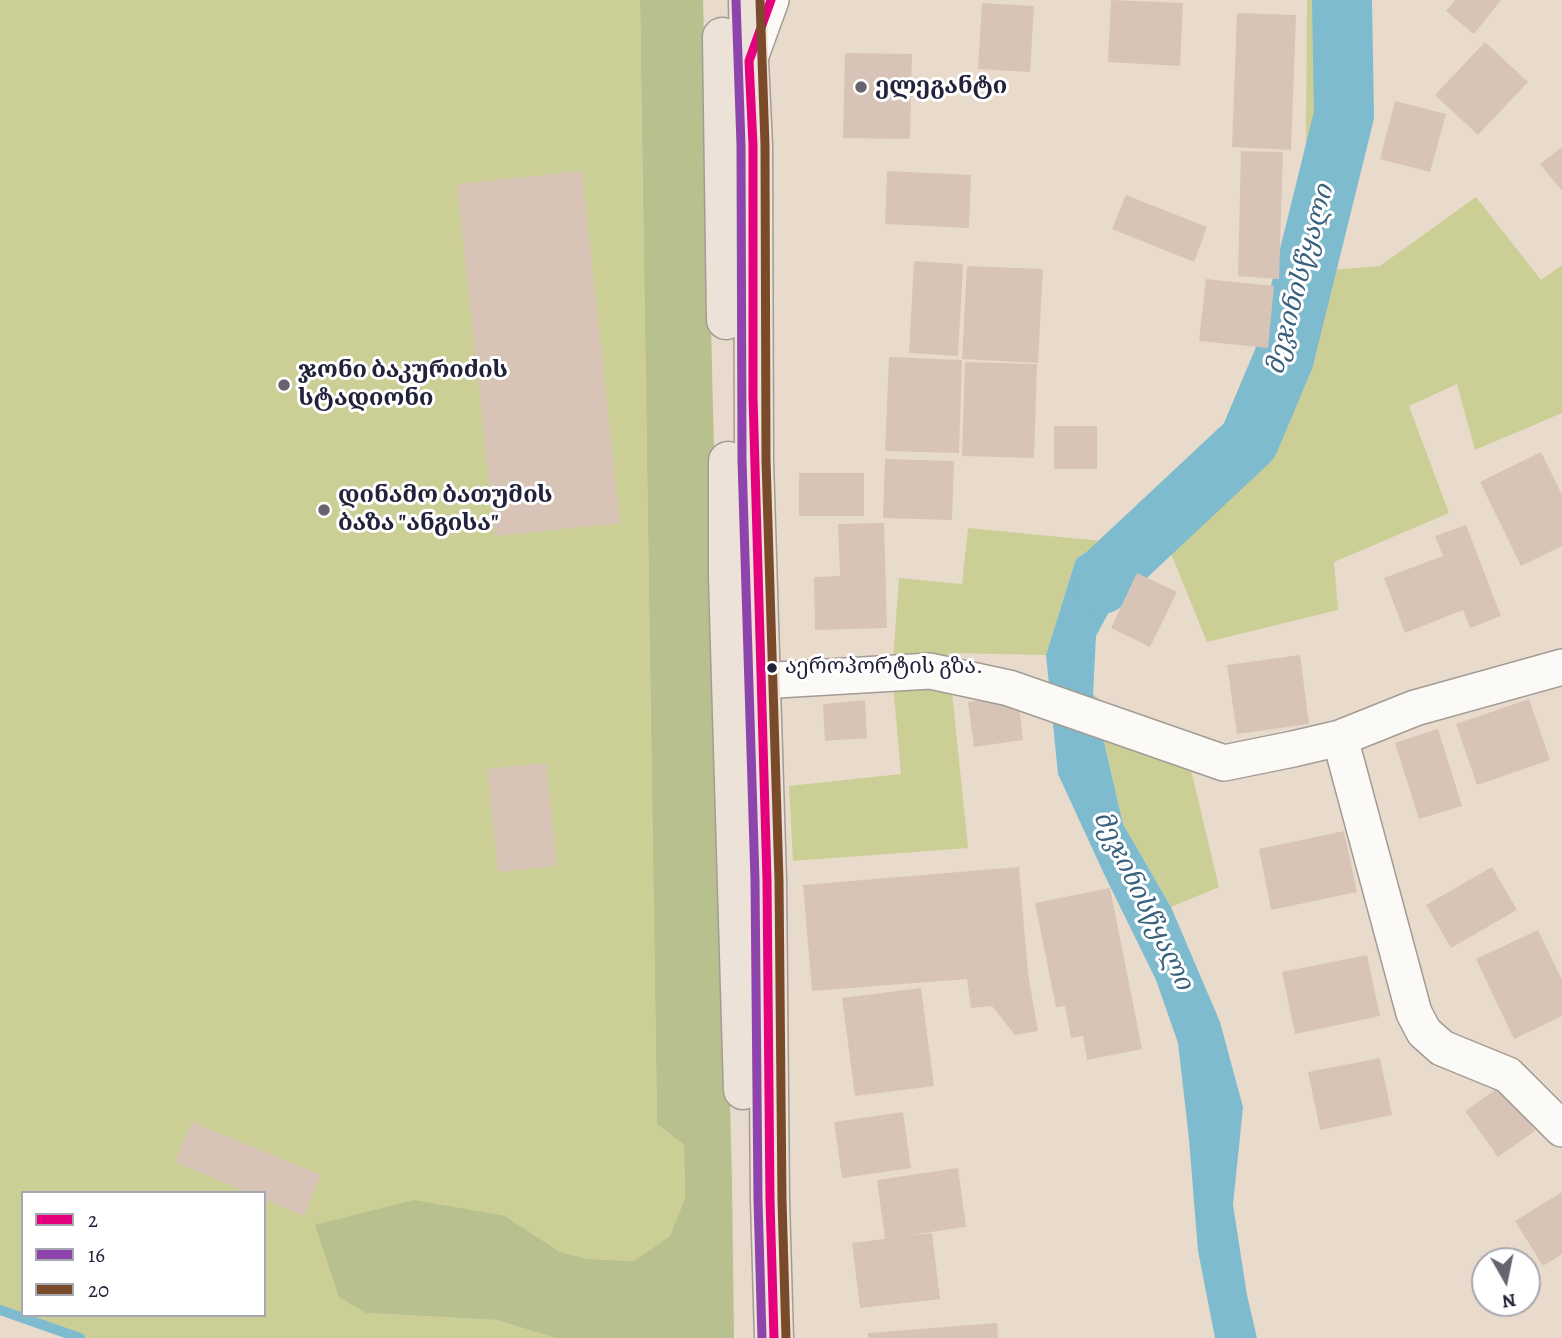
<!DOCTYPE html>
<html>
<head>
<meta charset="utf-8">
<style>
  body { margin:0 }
  #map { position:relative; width:1562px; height:1338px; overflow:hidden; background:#e9dbcc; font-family:Alegreya,serif }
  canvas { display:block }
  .legend { position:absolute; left:21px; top:1191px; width:245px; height:126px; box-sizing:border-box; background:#fff; border:2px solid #a7a7b1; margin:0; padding:9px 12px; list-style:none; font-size:21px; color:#22223b }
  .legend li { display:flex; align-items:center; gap:14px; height:35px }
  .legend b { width:35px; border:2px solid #a7a7b1 }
  .north { position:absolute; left:1471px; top:1247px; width:70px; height:70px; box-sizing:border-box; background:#fff; border:2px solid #a7a7b1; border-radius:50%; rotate:171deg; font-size:19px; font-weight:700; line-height:28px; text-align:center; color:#22223b }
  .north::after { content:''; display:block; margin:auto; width:24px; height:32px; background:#68636e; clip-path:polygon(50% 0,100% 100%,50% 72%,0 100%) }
</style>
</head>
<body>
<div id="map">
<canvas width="1562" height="1338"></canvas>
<ul class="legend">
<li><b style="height:9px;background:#e5007d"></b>2</li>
<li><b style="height:9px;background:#8e44ad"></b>16</li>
<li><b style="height:9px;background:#7a4b2a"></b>20</li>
</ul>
<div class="north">N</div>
</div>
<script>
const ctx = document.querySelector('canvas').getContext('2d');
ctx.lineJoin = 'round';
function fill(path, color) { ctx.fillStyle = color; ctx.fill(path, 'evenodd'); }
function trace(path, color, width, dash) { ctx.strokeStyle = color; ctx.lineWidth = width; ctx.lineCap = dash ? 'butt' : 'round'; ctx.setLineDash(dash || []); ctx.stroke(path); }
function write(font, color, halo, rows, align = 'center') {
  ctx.font = font + ' Alegreya,"Noto Serif Georgian",serif'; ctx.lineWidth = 6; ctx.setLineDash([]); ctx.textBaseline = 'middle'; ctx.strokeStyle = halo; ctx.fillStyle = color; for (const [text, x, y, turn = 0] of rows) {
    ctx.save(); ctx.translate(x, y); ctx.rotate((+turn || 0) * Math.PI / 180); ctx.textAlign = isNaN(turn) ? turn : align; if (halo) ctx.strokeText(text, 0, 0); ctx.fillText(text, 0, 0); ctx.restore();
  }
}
const green = new Path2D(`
  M 0,0 L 640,0 L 657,1124 L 684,1145 L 685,1198 L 670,1236 L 635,1261 L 589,1259 L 560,1252 L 505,1216 L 366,1313 L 497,1320 L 555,1338 L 80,1338 L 0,1310 ZM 23,1193 L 264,1193 L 264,1315 L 23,1315 Z
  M 1307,0 L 1342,0 L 1344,115 L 1306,272 L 1380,266 L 1476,197 L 1541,280 L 1562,265 L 1562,413 L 1475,450 L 1457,384 L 1409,406 L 1449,513 L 1334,562 L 1338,610 L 1207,642 L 1152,507 L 1249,441 L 1284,358 L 1305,272 Z
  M 968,528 L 1102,541 L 1076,559 L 1046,655 L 948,653 L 968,848 L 793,861 L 789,786 L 901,774 L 892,673 L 899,578 L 962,584 Z
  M 1093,694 L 1141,734 L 1186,749 L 1219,887 L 1171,907 L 1123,824 Z`);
const forest = new Path2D(`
  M 640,0 L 703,0 L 732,1183 L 734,1338 L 555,1338 L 497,1320 L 366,1313 L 339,1297 L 315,1225 L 414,1200 L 505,1216 L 560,1252 L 589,1259 L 634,1261 L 670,1236 L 685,1198 L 684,1145 L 657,1124 Z`);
const water = new Path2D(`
  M 1152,507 L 1166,542 L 1129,575 L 1096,636 L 1093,694 L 1123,824 L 1171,907 L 1220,1022 L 1243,1107 L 1233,1205 L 1247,1295 L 1257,1338 L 1215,1338 L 1198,1251 L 1189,1139 L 1178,1043 L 1156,980 L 1104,874 L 1058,774 L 1046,655 L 1076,559 Z`);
const stream = new Path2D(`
  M 0,1310 L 80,1338`);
const river = new Path2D(`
  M 1102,584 L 1108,573 L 1249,441 L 1284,358 L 1344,115 L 1342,0`);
const building = new Path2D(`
  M 1111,0 L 1183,3 L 1180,66 L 1108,62 Z
  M 1455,0 L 1501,0 L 1474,34 L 1446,11 Z
  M 982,3 L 1034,6 L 1030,72 L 978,69 Z
  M 1237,13 L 1296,15 L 1291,150 L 1232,147 Z
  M 1485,42 L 1528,82 L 1478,135 L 1435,95 Z
  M 845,53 L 912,54 L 910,139 L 843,138 Z
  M 1395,101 L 1446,114 L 1430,172 L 1380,159 Z
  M 1562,147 L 1562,191 L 1540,164 Z
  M 1241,151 L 1283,152 L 1279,279 L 1238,276 Z
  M 582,171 L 620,523 L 495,536 L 457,184 Z
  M 887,171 L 971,175 L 969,228 L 885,224 Z
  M 1126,195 L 1207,227 L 1194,262 L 1112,229 Z
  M 914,261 L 963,264 L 958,356 L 909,353 Z
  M 967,266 L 1043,269 L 1038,363 L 962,359 Z
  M 1206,279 L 1274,286 L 1268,348 L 1199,341 Z
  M 889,357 L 962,360 L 959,453 L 885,451 Z
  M 965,362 L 1037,364 L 1034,458 L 962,456 Z
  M 1054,426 L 1097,426 L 1097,469 L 1054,469 Z
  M 1541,452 L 1562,495 L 1562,546 L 1521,566 L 1480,482 Z
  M 885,459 L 954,461 L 952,520 L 883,518 Z
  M 799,473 L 864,473 L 864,516 L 799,516 Z
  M 884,523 L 887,628 L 815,630 L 814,577 L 840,576 L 838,524 Z
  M 1466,525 L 1501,616 L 1470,628 L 1463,610 L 1405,633 L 1384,578 L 1443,556 L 1435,536 Z
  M 1137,573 L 1177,592 L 1150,647 L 1111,628 Z
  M 1300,655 L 1309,724 L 1237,734 L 1227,665 Z
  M 1018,696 L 1023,740 L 974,747 L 968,702 Z
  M 1529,699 L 1550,760 L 1477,785 L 1456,724 Z
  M 865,700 L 867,738 L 825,741 L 823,704 Z
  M 1438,729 L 1462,806 L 1419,819 L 1395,743 Z
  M 546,763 L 557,866 L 498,872 L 487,769 Z
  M 1344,831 L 1357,892 L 1271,910 L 1259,849 Z
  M 1019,867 L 1028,973 L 1038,1031 L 1015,1035 L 992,1006 L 971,1008 L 967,979 L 812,991 L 803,885 Z
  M 1492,867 L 1517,910 L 1451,948 L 1426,905 Z
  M 1110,888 L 1142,1049 L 1087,1060 L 1083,1036 L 1071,1038 L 1065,1006 L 1056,1007 L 1035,903 Z
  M 1538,930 L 1562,980 L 1562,1016 L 1514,1039 L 1476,959 Z
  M 1367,955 L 1380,1016 L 1295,1034 L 1282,972 Z
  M 921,988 L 934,1086 L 855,1096 L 842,998 Z
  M 1380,1058 L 1392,1115 L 1320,1130 L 1308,1072 Z
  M 1502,1085 L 1535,1131 L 1498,1157 L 1465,1111 Z
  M 903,1112 L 911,1168 L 842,1178 L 834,1122 Z
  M 192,1122 L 321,1175 L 304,1216 L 264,1199 L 264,1193 L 249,1193 L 175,1162 Z
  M 958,1168 L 966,1227 L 910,1235 L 932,1233 L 940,1299 L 860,1308 L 852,1243 L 885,1239 L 877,1180 Z
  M 1562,1192 L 1562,1254 L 1543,1266 L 1515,1221 Z
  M 997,1323 L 998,1338 L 868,1338 L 868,1333 Z`);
const minor = new Path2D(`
  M 751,55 L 771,0
  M 760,681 L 930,671 L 1009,688 L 1224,763 L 1293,749 L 1340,738 L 1415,708 L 1562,667
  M 1340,738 L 1414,1013 L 1424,1032 L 1442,1048 L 1508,1075 L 1562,1129`);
const trunk = new Path2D(`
  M 748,0 L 749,61 L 753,145 L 754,460 L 767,880 L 770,1200 L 774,1338
  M 722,37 L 726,320
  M 728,461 L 728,577 L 743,1090`);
const bus1 = new Path2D(`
  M 771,0 L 749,61 L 753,145 L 753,397 L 767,880 L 770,1200 L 774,1338`);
const bus2 = new Path2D(`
  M 736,0 L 741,145 L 742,460 L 755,880 L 758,1200 L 762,1338`);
const bus3 = new Path2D(`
  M 760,0 L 765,145 L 766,460 L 779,880 L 782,1200 L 786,1338`);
const markers = [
  [861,87,7,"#68636e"],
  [284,385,7,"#68636e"],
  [324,510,7,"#68636e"],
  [772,668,6,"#22223b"]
];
const busNames = [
  ["აეროპორტის გზა.",785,668]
];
const poiNames = [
  ["ელეგანტი",875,87],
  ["ჯონი ბაკურიძის",298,371],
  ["სტადიონი",298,399],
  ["დინამო ბათუმის",338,496],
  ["ბაზა \"ანგისა\"",338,524]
];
const waterNames = [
  ["მეჯინისწყალი",1301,280,-75],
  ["მეჯინისწყალი",1142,901,64]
];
fill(green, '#cccf95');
fill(forest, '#b8c08e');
fill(water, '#7fbbcf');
trace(stream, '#7fbbcf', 10);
trace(river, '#7fbbcf', 60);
fill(building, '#d7c4b7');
trace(minor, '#a39b95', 38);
trace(trunk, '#a39b95', 41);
trace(minor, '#fcfaf7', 35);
trace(trunk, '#ece2d7', 38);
trace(bus1, '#e5007d', 9);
trace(bus2, '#8e44ad', 9);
trace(bus3, '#7a4b2a', 9);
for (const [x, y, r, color] of markers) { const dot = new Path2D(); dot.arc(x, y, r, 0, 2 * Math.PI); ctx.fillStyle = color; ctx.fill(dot); trace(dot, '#fff', 2.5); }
write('22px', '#22223b', '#fff', busNames, 'left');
write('bold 24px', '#22223b', '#fff', poiNames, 'left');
write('italic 26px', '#38617e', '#fff', waterNames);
</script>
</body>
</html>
